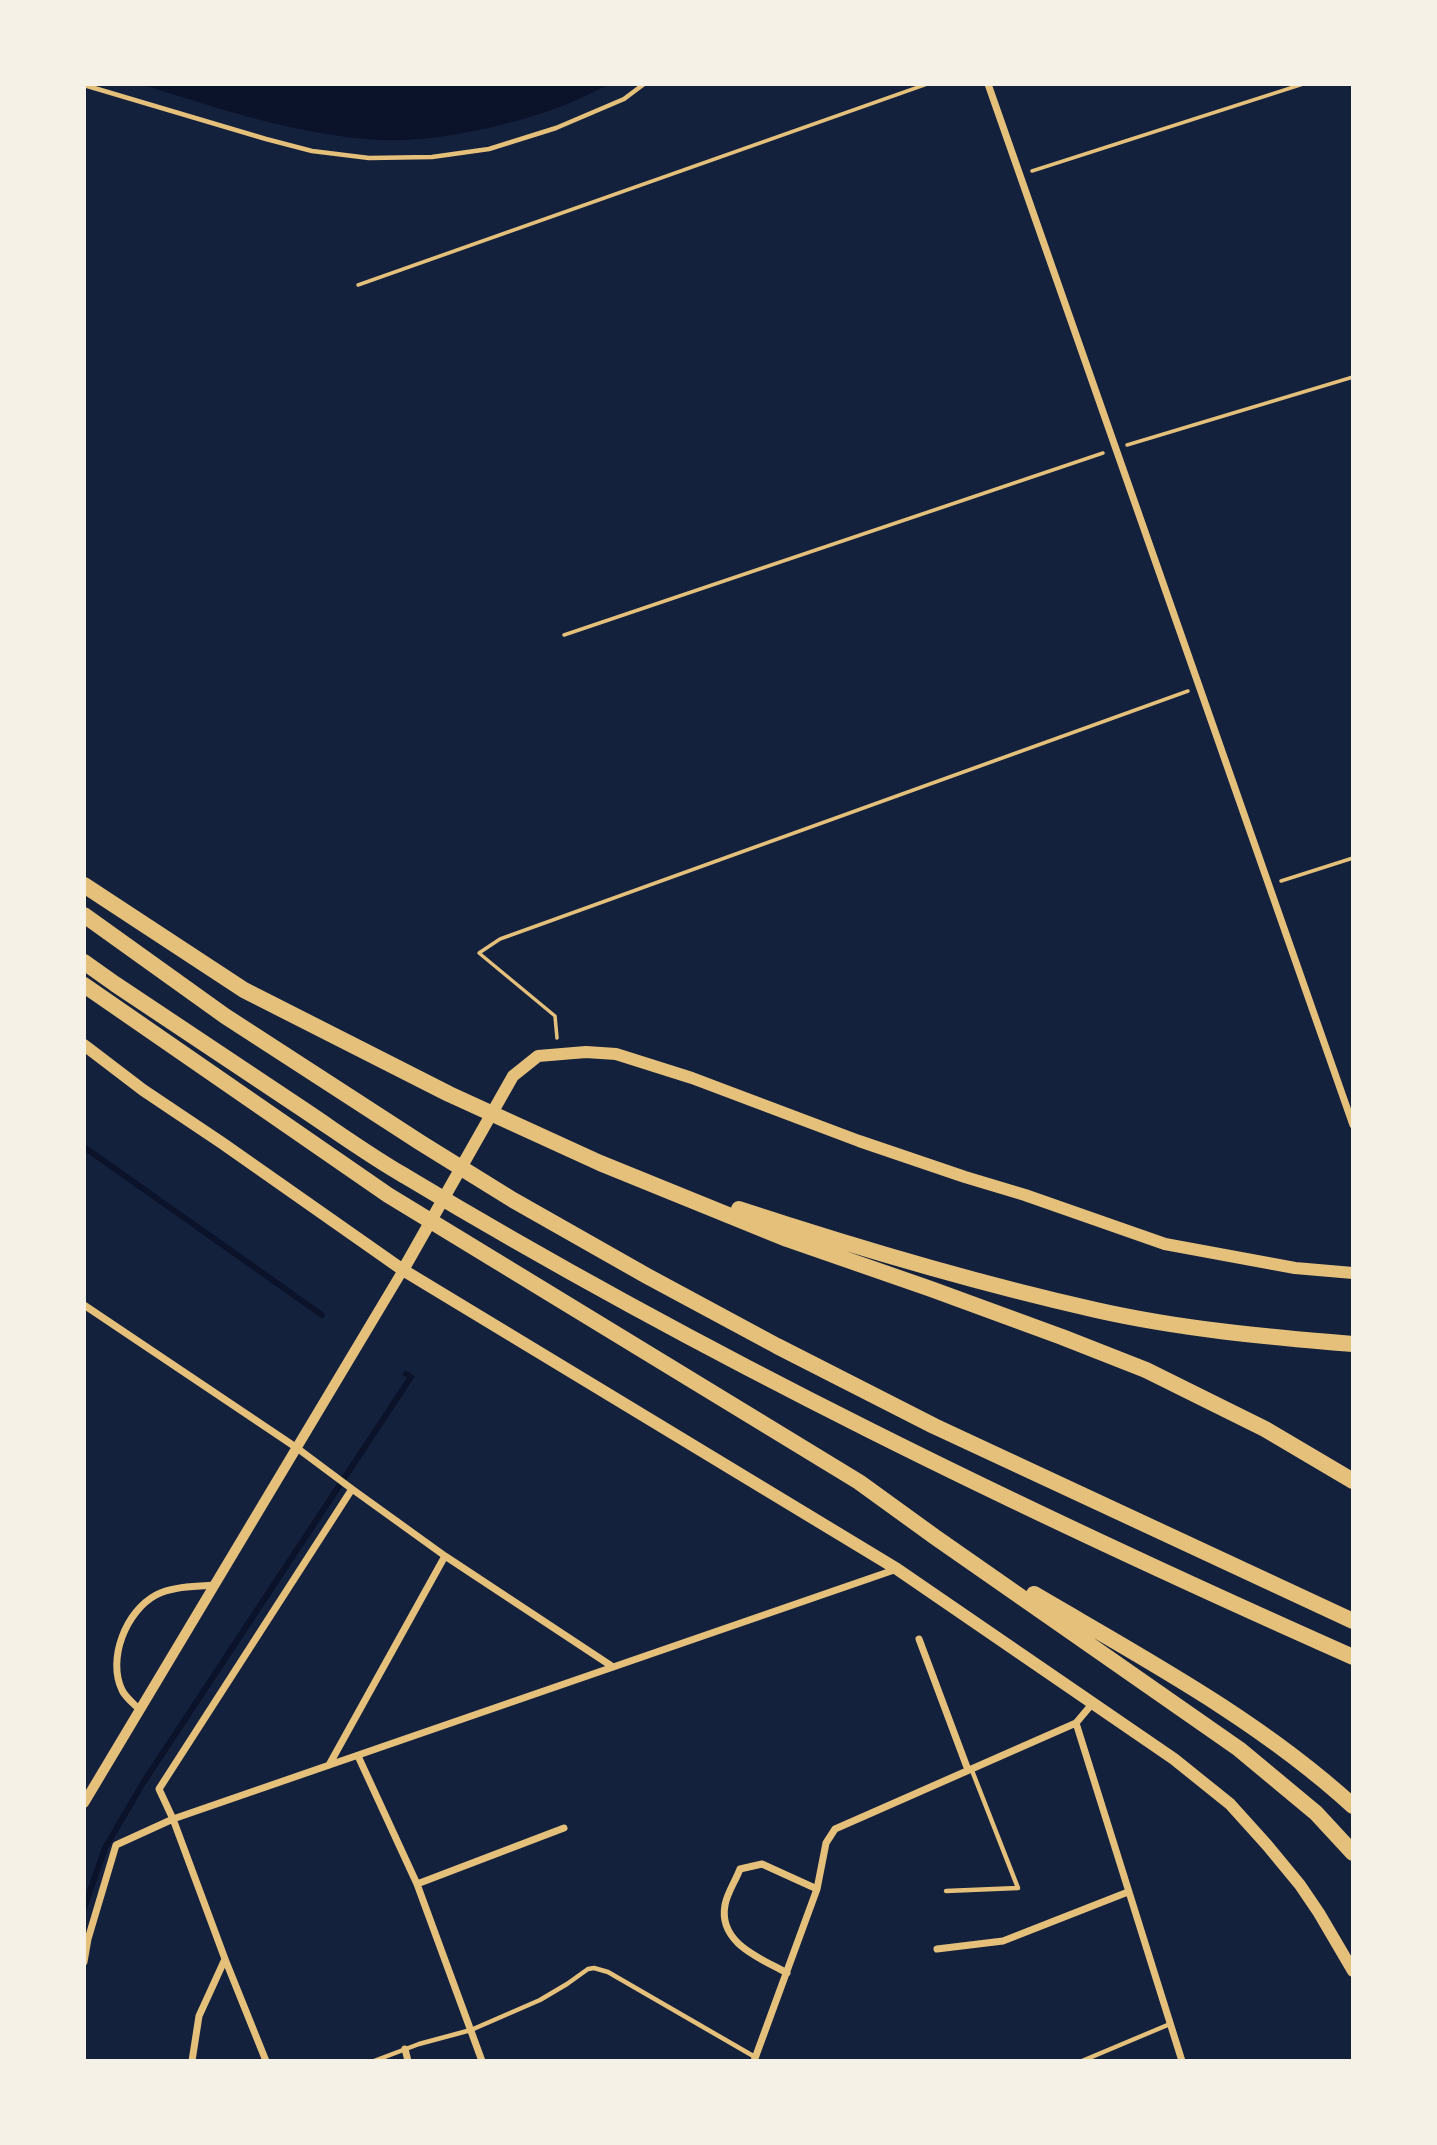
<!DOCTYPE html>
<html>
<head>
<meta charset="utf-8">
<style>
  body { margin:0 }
  #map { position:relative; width:1437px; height:2145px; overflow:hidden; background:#14213d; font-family:"PT Serif",serif }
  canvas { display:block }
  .frame { position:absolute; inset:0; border:86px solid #f6f1e7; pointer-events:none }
</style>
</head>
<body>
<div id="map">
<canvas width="1437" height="2145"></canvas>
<div class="frame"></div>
</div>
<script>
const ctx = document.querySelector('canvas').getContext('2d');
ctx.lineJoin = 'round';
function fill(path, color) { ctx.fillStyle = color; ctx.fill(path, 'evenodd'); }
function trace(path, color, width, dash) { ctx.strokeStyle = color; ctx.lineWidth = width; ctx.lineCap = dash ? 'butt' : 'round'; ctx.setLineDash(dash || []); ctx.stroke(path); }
const water = new Path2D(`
  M 141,84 L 609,84 C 577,102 541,115 505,124 C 465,134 421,142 379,140 C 297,135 219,109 141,84 Z`);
const stream = new Path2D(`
  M 84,1147 L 322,1315
  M 84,1908 L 105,1848 L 143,1783 L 411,1377 L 406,1374`);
const path = new Path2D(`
  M 1032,171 L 1303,84
  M 358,285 L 927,84
  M 1127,445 L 1353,377
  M 564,635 L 1103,453
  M 1281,881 L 1353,858
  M 557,1038 L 555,1016 L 479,953 L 500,939 L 1188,691`);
const service = new Path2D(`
  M 84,85 L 266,139 L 312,151 L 369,158 L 432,157 L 489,149 L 556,128 L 624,99 L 644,84
  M 946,1891 L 1018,1888 L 971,1768
  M 374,2061 L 419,2044 L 471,2030 L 540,2000 L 567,1984 L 588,1969 L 594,1968 L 608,1972 L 755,2057
  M 1082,2061 L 1170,2024`);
const minor = new Path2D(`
  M 988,84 L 1353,1125
  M 84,1305 L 297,1448 L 352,1489
  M 919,1639 L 968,1770
  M 140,1710 C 134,1704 125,1697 122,1690 C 107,1659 126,1611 156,1595 C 173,1586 195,1587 214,1585
  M 1076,1723 L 1182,2061
  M 358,1756 L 417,1884
  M 329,1765 L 445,1556
  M 937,1949 L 1003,1941 L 1128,1892
  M 84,1962 L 88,1939 L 116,1845 L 173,1819 L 897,1569
  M 787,1973 C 760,1958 718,1943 725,1905 C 727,1893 736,1880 740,1869 L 762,1864 L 817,1889
  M 405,2049 L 408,2061
  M 192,2061 L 199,2016 L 225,1959
  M 266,2061 L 225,1959 L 173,1819 L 159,1789 L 352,1489 L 445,1556 L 613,1667
  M 482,2061 L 417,1884 L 564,1828
  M 754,2061 L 817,1889 L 826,1843 L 835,1829 L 1076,1723 L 1092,1704`);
const tertiary = new Path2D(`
  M 84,1803 L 403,1270`);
const secondary = new Path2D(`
  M 84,1045 L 143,1090 L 222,1143 L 403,1270 L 897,1569 L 1174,1759 L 1230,1804 L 1267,1845 L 1300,1885 L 1319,1913 L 1353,1971
  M 403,1270 L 513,1076 L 538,1056 L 586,1052 L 616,1054 L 692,1078 L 859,1141 L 965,1177 L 1025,1195 L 1165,1244 L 1295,1268 L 1353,1273`);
const motorway = new Path2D(`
  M 84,885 L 244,990 L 449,1094 L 600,1163 L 787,1239 L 931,1289 L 1062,1337 L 1146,1370 L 1265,1429 L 1353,1481
  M 84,915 L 225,1016 L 421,1143 L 513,1200 L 647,1276 L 777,1346 L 934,1426 L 1353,1621
  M 84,962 L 115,984 C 178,1026 241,1068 304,1110 C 337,1132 370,1156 405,1176 C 709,1359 1029,1513 1353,1657
  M 84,985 L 388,1195 L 859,1482 L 935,1537 L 1239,1749 L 1316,1813 L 1353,1853
  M 739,1209 C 855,1247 976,1283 1096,1310 C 1180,1329 1267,1337 1353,1344
  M 1034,1594 C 1143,1658 1259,1720 1353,1806`);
fill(water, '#0b132b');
trace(stream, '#0b132b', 6);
trace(path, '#e5c07b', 3.5);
trace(service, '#e5c07b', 4.5);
trace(minor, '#e5c07b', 7);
trace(tertiary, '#e5c07b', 10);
trace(secondary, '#e5c07b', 12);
trace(motorway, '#e5c07b', 16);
</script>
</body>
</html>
